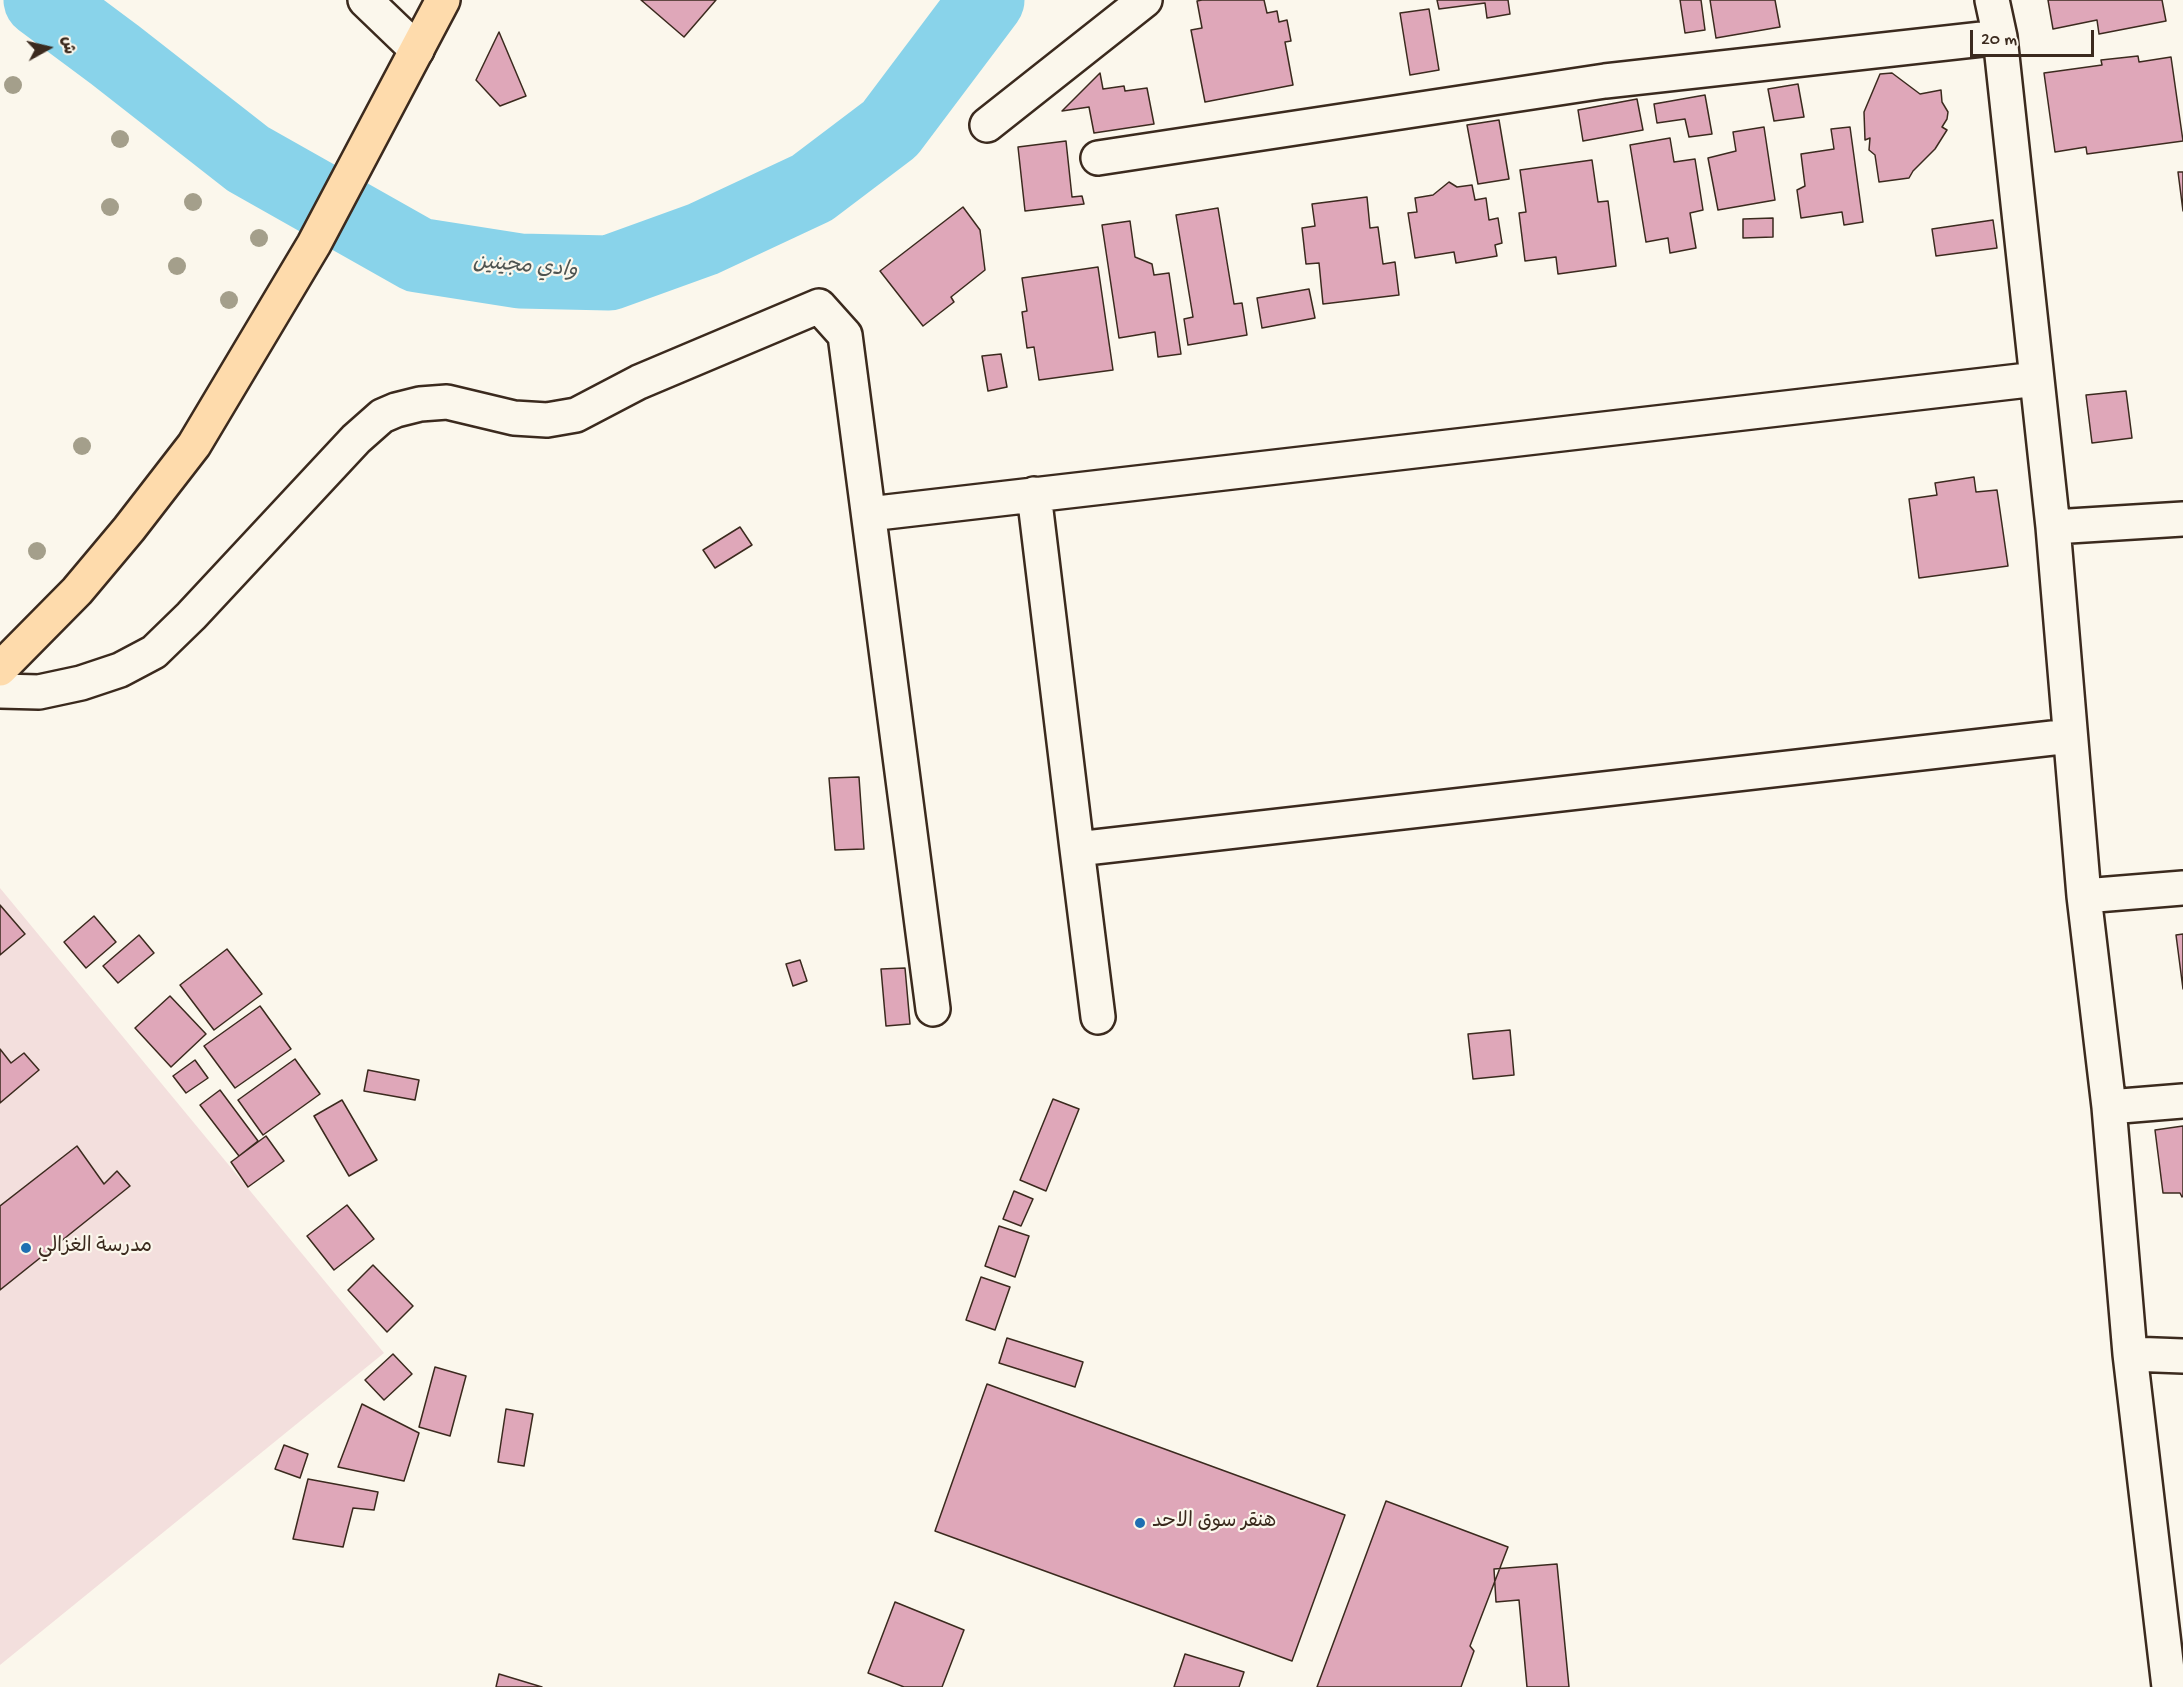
<!DOCTYPE html>
<html>
<head>
<meta charset="utf-8">
<style>
  body { margin:0 }
  #map { position:relative; width:2183px; height:1687px; overflow:hidden; background:#fbf7ec; font-family:"Gochi Hand","Playpen Sans Arabic",sans-serif }
  canvas { display:block }
  .north { position:absolute; left:18px; top:18px; width:60px; height:60px; -webkit-text-stroke:4px #fbf7ec; paint-order:stroke; rotate:82deg; font-size:16px; font-weight:700; line-height:24px; text-align:center; color:#3b2a1e }
  .north::after { content:''; display:block; margin:auto; width:21px; height:27px; background:#3b2a1e; clip-path:polygon(50% 0,100% 100%,50% 72%,0 100%) }
  .scale { position:absolute; left:1970px; top:30px; width:124px; height:27px; box-sizing:border-box; border:3px solid #3b2a1e; border-top:0; padding-left:8px; font-size:18px; line-height:21px; white-space:nowrap; color:#3b2a1e; -webkit-text-stroke:4px #fbf7ec; paint-order:stroke }
</style>
</head>
<body>
<div id="map">
<canvas width="2183" height="1687"></canvas>
<div class="north">ش</div>
<div class="scale">20 m</div>
</div>
<script>
const ctx = document.querySelector('canvas').getContext('2d');
ctx.lineJoin = 'round';
function fill(path, color) { ctx.fillStyle = color; ctx.fill(path, 'evenodd'); }
function trace(path, color, width, dash) { ctx.strokeStyle = color; ctx.lineWidth = width; ctx.lineCap = dash ? 'butt' : 'round'; ctx.setLineDash(dash || []); ctx.stroke(path); }
function write(font, color, halo, rows, align = 'center') {
  ctx.font = font + ' "Gochi Hand","Playpen Sans Arabic",sans-serif'; ctx.lineWidth = 4.5; ctx.setLineDash([]); ctx.textBaseline = 'middle'; ctx.strokeStyle = halo; ctx.fillStyle = color; for (const [text, x, y, turn = 0] of rows) {
    ctx.save(); ctx.translate(x, y); ctx.rotate((+turn || 0) * Math.PI / 180); ctx.textAlign = isNaN(turn) ? turn : align; if (halo) ctx.strokeText(text, 0, 0); ctx.fillText(text, 0, 0); ctx.restore();
  }
}
const built = new Path2D(`
  M 0,888 L 384,1353 L 0,1665 Z`);
const river = new Path2D(`
  M 41,0 L 115,55 L 248,159 L 418,255 L 520,271 L 609,273 L 703,239 L 812,188 L 890,129 L 987,0`);
const building = new Path2D(`
  M 641,0 L 716,0 L 684,37 Z
  M 1202,0 L 1264,0 L 1267,13 L 1277,11 L 1279,22 L 1287,20 L 1291,41 L 1285,42 L 1293,85 L 1205,102 L 1191,30 L 1202,28 L 1197,1 Z
  M 1437,0 L 1508,0 L 1510,14 L 1487,18 L 1485,3 L 1439,9 Z
  M 1680,0 L 1701,0 L 1705,30 L 1685,33 Z
  M 1710,0 L 1775,0 L 1780,27 L 1716,38 Z
  M 2048,0 L 2162,0 L 2166,21 L 2099,34 L 2097,20 L 2053,29 Z
  M 1429,9 L 1439,70 L 1410,75 L 1400,13 Z
  M 499,32 L 526,96 L 500,106 L 476,80 Z
  M 2138,56 L 2139,62 L 2171,57 L 2183,141 L 2087,154 L 2086,147 L 2055,152 L 2044,73 L 2102,65 L 2101,60 Z
  M 1100,73 L 1103,89 L 1124,86 L 1125,91 L 1147,88 L 1154,124 L 1094,133 L 1089,107 L 1062,111 Z
  M 1892,73 L 1920,94 L 1941,90 L 1942,102 L 1948,112 L 1947,119 L 1942,127 L 1947,130 L 1935,149 L 1913,171 L 1909,178 L 1879,182 L 1875,155 L 1869,150 L 1870,138 L 1865,140 L 1864,112 L 1880,74 Z
  M 1798,84 L 1804,117 L 1774,121 L 1768,89 Z
  M 1705,95 L 1712,134 L 1689,137 L 1685,119 L 1657,123 L 1654,104 Z
  M 1637,99 L 1643,130 L 1583,141 L 1578,110 Z
  M 1499,120 L 1509,179 L 1478,184 L 1467,125 Z
  M 1764,127 L 1775,200 L 1718,210 L 1708,158 L 1736,151 L 1733,132 Z
  M 1850,127 L 1863,222 L 1844,225 L 1842,212 L 1801,218 L 1797,190 L 1805,186 L 1801,154 L 1834,149 L 1831,129 Z
  M 1670,138 L 1674,162 L 1695,159 L 1703,210 L 1690,213 L 1696,248 L 1670,253 L 1668,238 L 1646,242 L 1630,145 Z
  M 1066,141 L 1072,197 L 1082,196 L 1084,204 L 1025,211 L 1018,147 Z
  M 1592,160 L 1598,202 L 1608,201 L 1616,266 L 1558,274 L 1556,257 L 1525,261 L 1519,213 L 1526,212 L 1520,170 Z
  M 2178,172 L 2183,172 L 2183,211 Z
  M 1449,182 L 1457,187 L 1472,185 L 1475,200 L 1486,198 L 1489,220 L 1498,218 L 1502,243 L 1495,245 L 1497,256 L 1456,263 L 1454,252 L 1415,258 L 1408,213 L 1417,212 L 1415,198 L 1433,195 Z
  M 1367,197 L 1370,228 L 1378,227 L 1383,264 L 1395,262 L 1399,295 L 1323,304 L 1319,263 L 1306,264 L 1302,228 L 1315,226 L 1312,204 Z
  M 963,207 L 980,230 L 985,270 L 951,297 L 954,302 L 923,326 L 880,271 Z
  M 1218,208 L 1234,304 L 1242,303 L 1247,335 L 1188,345 L 1184,319 L 1193,317 L 1176,215 Z
  M 1773,218 L 1773,237 L 1743,238 L 1743,219 Z
  M 1993,220 L 1997,248 L 1936,256 L 1932,229 Z
  M 1130,221 L 1135,257 L 1152,264 L 1154,275 L 1169,273 L 1181,354 L 1158,357 L 1155,332 L 1119,338 L 1102,225 Z
  M 1098,267 L 1113,370 L 1039,380 L 1034,347 L 1027,348 L 1022,312 L 1027,311 L 1022,278 Z
  M 1309,289 L 1315,318 L 1262,328 L 1257,298 Z
  M 1001,354 L 1007,387 L 988,391 L 982,356 Z
  M 2126,391 L 2132,438 L 2092,443 L 2086,395 Z
  M 1974,477 L 1976,492 L 1997,490 L 2008,566 L 1919,578 L 1909,499 L 1937,495 L 1935,483 Z
  M 740,527 L 752,545 L 715,568 L 703,550 Z
  M 859,777 L 864,849 L 835,850 L 829,778 Z
  M 0,905 L 25,934 L 0,955 Z
  M 94,916 L 116,942 L 86,968 L 64,942 Z
  M 2183,934 L 2183,989 L 2176,935 Z
  M 139,935 L 154,953 L 118,983 L 103,966 Z
  M 227,949 L 262,994 L 214,1030 L 180,985 Z
  M 800,960 L 807,981 L 793,986 L 786,964 Z
  M 905,968 L 910,1024 L 886,1026 L 881,969 Z
  M 170,996 L 206,1034 L 171,1067 L 135,1028 Z
  M 260,1006 L 291,1049 L 235,1088 L 204,1046 Z
  M 1510,1030 L 1514,1075 L 1473,1079 L 1468,1034 Z
  M 0,1049 L 11,1063 L 24,1053 L 39,1070 L 0,1103 Z
  M 295,1059 L 320,1094 L 263,1135 L 238,1100 Z
  M 195,1060 L 208,1078 L 186,1093 L 173,1076 Z
  M 368,1070 L 419,1080 L 415,1100 L 364,1091 Z
  M 220,1090 L 258,1141 L 239,1156 L 200,1105 Z
  M 1053,1099 L 1079,1109 L 1046,1191 L 1020,1180 Z
  M 342,1100 L 377,1160 L 349,1176 L 314,1116 Z
  M 2183,1126 L 2183,1196 L 2182,1197 L 2180,1193 L 2163,1193 L 2155,1130 Z
  M 266,1136 L 284,1161 L 248,1187 L 231,1162 Z
  M 77,1146 L 104,1184 L 117,1171 L 130,1186 L 0,1290 L 0,1206 Z
  M 1014,1191 L 1033,1199 L 1021,1226 L 1003,1219 Z
  M 347,1205 L 374,1239 L 334,1270 L 307,1236 Z
  M 999,1226 L 1029,1236 L 1015,1277 L 985,1266 Z
  M 373,1265 L 413,1306 L 387,1332 L 348,1290 Z
  M 981,1277 L 1010,1287 L 995,1330 L 966,1320 Z
  M 1007,1338 L 1083,1362 L 1075,1387 L 999,1363 Z
  M 393,1354 L 412,1374 L 384,1400 L 365,1380 Z
  M 435,1367 L 466,1376 L 450,1436 L 419,1427 Z
  M 987,1384 L 1345,1515 L 1292,1661 L 935,1531 Z
  M 362,1404 L 419,1433 L 404,1481 L 338,1467 Z
  M 506,1409 L 533,1414 L 524,1466 L 498,1462 Z
  M 284,1445 L 308,1454 L 300,1478 L 275,1469 Z
  M 308,1479 L 378,1492 L 374,1510 L 353,1508 L 343,1547 L 293,1539 Z
  M 1386,1501 L 1508,1547 L 1470,1646 L 1474,1651 L 1461,1687 L 1317,1687 Z
  M 1557,1564 L 1569,1687 L 1527,1687 L 1519,1600 L 1496,1602 L 1494,1569 Z
  M 895,1602 L 964,1630 L 942,1687 L 904,1687 L 868,1673 Z
  M 1185,1654 L 1244,1672 L 1239,1687 L 1174,1687 Z
  M 499,1674 L 542,1687 L 496,1687 Z`);
const minor = new Path2D(`
  M 365,0 L 417,50
  M 1992,0 L 2000,37 L 2053,527 L 2084,896 L 2109,1107 L 2130,1354 L 2169,1687
  M 987,125 L 1145,0
  M 1098,158 L 1605,81 L 2000,37
  M 1034,494 L 1077,849 L 2070,736
  M 869,514 L 2037,379
  M 2053,527 L 2183,519
  M 0,691 L 39,692 L 81,683 L 120,670 L 154,652 L 191,616 L 356,439 L 382,416 L 396,410 L 420,404 L 447,402 L 514,418 L 547,420 L 576,415 L 639,382 L 819,306 L 845,335 L 933,1009
  M 1077,849 L 1098,1017
  M 2084,896 L 2183,888
  M 2109,1107 L 2183,1101
  M 2130,1354 L 2183,1356`);
const major = new Path2D(`
  M 0,669 L 77,591 L 129,529 L 194,445 L 314,244 L 443,0`);
const trees = [
  [13,85],
  [120,139],
  [193,202],
  [110,207],
  [259,238],
  [177,266],
  [229,300],
  [82,446],
  [37,551]
];
const markers = [
  [26,1248,6,"#1f6fb2"],
  [1140,1523,6,"#1f6fb2"]
];
const poiNames = [
  ["مدرسة الغزالي",38,1248],
  ["هنقر سوق الاحد",1152,1523]
];
const waterNames = [
  ["وادي مجينين",525,268,5]
];
fill(built, '#f3dfdd');
trace(river, '#89d3ea', 75);
fill(building, '#dfa7b9');
trace(building, '#3b2a1e', 1.5);
trace(minor, '#3b2a1e', 38);
trace(major, '#3b2a1e', 38);
trace(minor, '#fbf7ec', 33);
trace(major, '#fedbac', 33);
ctx.fillStyle = '#a49f8b';
for (const [x, y] of trees) { ctx.beginPath(); ctx.arc(x, y, 9, 0, 2 * Math.PI); ctx.fill(); }
for (const [x, y, r, color] of markers) { const dot = new Path2D(); dot.arc(x, y, r, 0, 2 * Math.PI); ctx.fillStyle = color; ctx.fill(dot); trace(dot, '#fbf7ec', 2); }
write('20px', '#3b2a1e', '#fbf7ec', poiNames, 'left');
write('italic 21px', '#4e5451', '#fbf7ec', waterNames);
</script>
</body>
</html>
